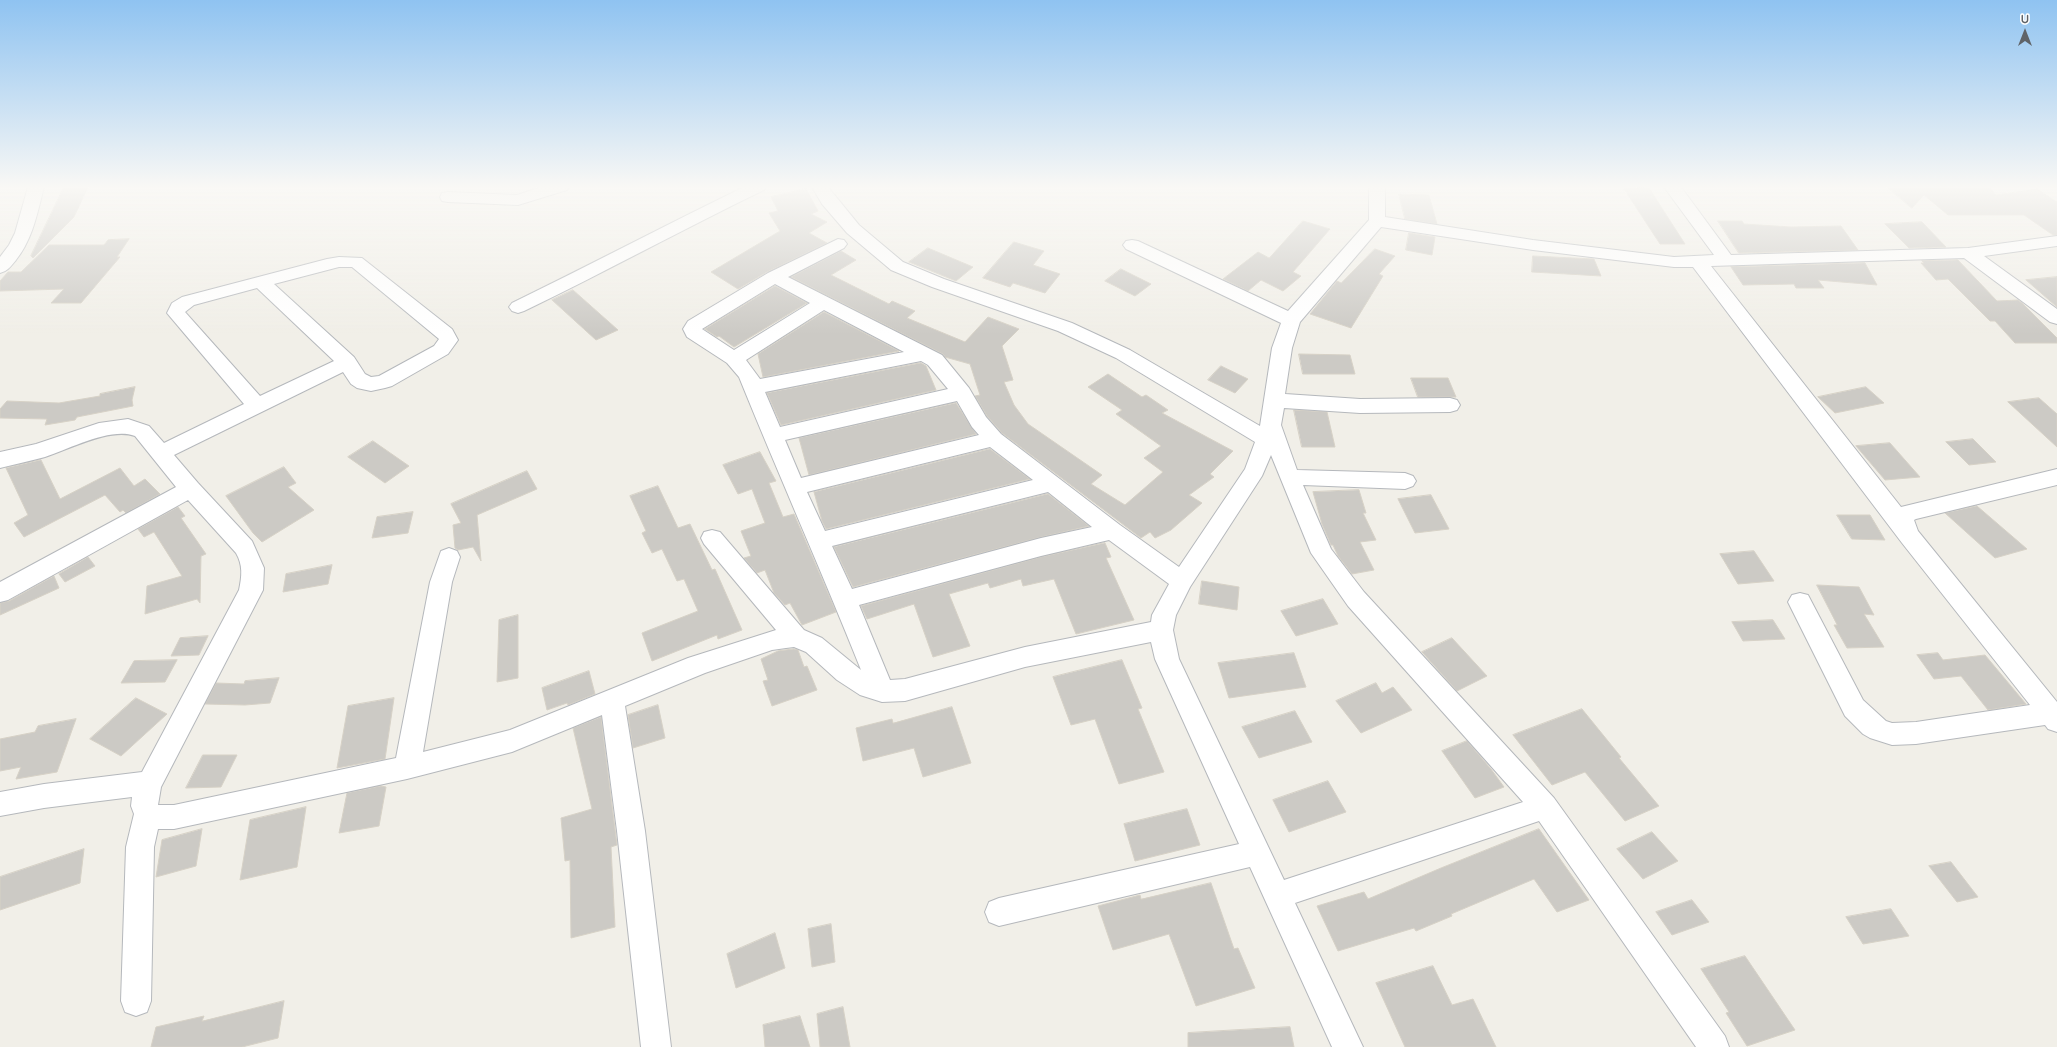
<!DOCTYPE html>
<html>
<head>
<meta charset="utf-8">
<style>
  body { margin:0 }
  #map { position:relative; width:2057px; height:1047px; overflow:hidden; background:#f1efe8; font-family:"Varela Round",sans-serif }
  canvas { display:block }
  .north { position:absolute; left:2005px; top:12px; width:40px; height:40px; -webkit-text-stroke:3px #fff; paint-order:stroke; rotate:0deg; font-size:11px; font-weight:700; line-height:16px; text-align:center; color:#5f6368 }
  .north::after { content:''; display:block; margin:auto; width:14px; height:18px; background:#5f6368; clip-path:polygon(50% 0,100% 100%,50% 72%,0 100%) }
</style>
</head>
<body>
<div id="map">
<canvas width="2057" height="1047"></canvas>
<div class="north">U</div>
</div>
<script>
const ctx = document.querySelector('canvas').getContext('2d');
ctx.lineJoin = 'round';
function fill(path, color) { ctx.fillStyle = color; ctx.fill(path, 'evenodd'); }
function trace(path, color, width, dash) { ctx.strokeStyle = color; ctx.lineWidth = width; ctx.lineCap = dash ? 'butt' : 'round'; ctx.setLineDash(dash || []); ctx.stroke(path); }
const building = new Path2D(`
  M 64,187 L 88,187 L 74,217 L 33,258 L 31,256 Z
  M 1887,187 L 1989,187 L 1996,195 L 2037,189 L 2057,202 L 2057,235 L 2053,235 L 2024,215 L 1948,215 L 1924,195 L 1912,208 Z
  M 1649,188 L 1685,244 L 1660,244 L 1624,189 Z
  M 806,189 L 818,211 L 811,214 L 827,222 L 809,233 L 827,243 L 767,272 L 738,289 L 711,272 L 780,231 L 769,213 L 778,211 L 771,197 Z
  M 1399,194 L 1429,195 L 1437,224 L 1405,219 Z
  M 1303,221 L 1330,229 L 1293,272 L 1301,276 L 1283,291 L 1261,280 L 1248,291 L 1223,279 L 1258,252 L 1269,258 Z
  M 1718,221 L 1742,221 L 1744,224 L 1791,227 L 1841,226 L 1858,250 L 1739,253 Z
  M 1922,222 L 1946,247 L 1909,248 L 1885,224 Z
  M 1409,233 L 1435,237 L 1432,255 L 1406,250 Z
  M 129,239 L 117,257 L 120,257 L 81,303 L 51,303 L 64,289 L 0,291 L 0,281 L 8,272 L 21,272 L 49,245 L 104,245 L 108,240 Z
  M 1014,242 L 1044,251 L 1033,265 L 1060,274 L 1045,293 L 1013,283 L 1010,287 L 983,278 Z
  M 928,248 L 973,267 L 956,281 L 909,262 Z
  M 1375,249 L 1395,256 L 1379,274 L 1383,276 L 1351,328 L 1310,314 L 1337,281 L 1341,283 Z
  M 841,251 L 856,260 L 831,275 L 889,304 L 892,301 L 915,311 L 907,318 L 965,342 L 988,317 L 1019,329 L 1002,346 L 1013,380 L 1004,382 L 1014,405 L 1028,424 L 1102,475 L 1091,484 L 1125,505 L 1163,472 L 1144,458 L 1161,446 L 1116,414 L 1122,410 L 1088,387 L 1108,374 L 1142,397 L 1146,395 L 1168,410 L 1162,413 L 1233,451 L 1210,474 L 1214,477 L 1189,495 L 1202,503 L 1171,530 L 1155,538 L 1150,532 L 1141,538 L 1002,433 L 987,416 L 975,396 L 980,395 L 970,364 L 945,357 L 943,354 L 791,277 Z
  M 1533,256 L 1594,259 L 1601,276 L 1532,272 Z
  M 1958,260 L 1997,301 L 2018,300 L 2022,303 L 2057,338 L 2057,343 L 2015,343 L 1995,321 L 1990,321 L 1948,279 L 1936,280 L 1921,263 L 1924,263 L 1922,261 Z
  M 1865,263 L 1877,285 L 1818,280 L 1824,288 L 1796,288 L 1794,284 L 1743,285 L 1731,267 Z
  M 1121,269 L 1151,284 L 1135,296 L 1105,281 Z
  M 2057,277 L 2057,307 L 2026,280 Z
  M 775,286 L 807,303 L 734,347 L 719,336 L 717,337 L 705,329 Z
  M 573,290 L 618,330 L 596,340 L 552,300 Z
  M 824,312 L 899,351 L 763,377 L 758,354 Z
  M 1299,354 L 1350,355 L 1355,374 L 1303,374 Z
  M 921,363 L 926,366 L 936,390 L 781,425 L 767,393 Z
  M 1221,366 L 1248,379 L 1235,393 L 1208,380 Z
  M 1411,378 L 1448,378 L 1456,397 L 1418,397 Z
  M 135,387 L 132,400 L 133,406 L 77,417 L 75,420 L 45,425 L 47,419 L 0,418 L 0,409 L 7,401 L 59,403 L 100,396 L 100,394 Z
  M 1866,387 L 1884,403 L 1835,413 L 1818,397 Z
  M 2039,398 L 2057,414 L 2057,447 L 2008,402 Z
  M 956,403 L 976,434 L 809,475 L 799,438 Z
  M 1294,410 L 1327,412 L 1335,447 L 1302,447 Z
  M 1973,439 L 1996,462 L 1969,465 L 1946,442 Z
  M 373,441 L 409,466 L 385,483 L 348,457 Z
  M 1890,443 L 1920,477 L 1885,480 L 1856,446 Z
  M 990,449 L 1030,479 L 826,529 L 822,521 L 814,492 Z
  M 760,452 L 776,481 L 769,483 L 783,517 L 794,514 L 836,612 L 802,625 L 790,603 L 785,605 L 774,593 L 765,570 L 757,573 L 744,558 L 751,556 L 741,531 L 765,523 L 752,489 L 738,494 L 723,465 Z
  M 41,460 L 60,499 L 120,468 L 134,486 L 145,479 L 160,494 L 126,513 L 123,510 L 120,512 L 105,495 L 24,537 L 14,523 L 28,515 L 6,468 Z
  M 284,467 L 296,483 L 288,487 L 314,510 L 262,542 L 253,533 L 226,496 Z
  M 527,471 L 537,489 L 477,515 L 481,561 L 473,547 L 458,550 L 455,548 L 453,525 L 461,523 L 451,504 Z
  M 658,486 L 678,528 L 690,524 L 712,570 L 715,569 L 742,630 L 718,639 L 717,635 L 652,661 L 642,633 L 698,611 L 684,579 L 677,581 L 662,549 L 652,553 L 642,533 L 646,531 L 630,496 Z
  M 1359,490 L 1366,513 L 1363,513 L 1376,540 L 1360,542 L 1374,570 L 1352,574 L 1338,556 L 1333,545 L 1331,545 L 1322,524 L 1313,492 Z
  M 1048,494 L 1089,526 L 1041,537 L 853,587 L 834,547 Z
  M 1431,495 L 1449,529 L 1415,533 L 1398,499 Z
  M 1977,506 L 2027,549 L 1995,558 L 1945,513 Z
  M 178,507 L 185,516 L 181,518 L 206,554 L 201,556 L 200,603 L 197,599 L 145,614 L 147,586 L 182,576 L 154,532 L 144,537 L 138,529 Z
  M 413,512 L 408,533 L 372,538 L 377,517 Z
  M 1837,515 L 1870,515 L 1885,540 L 1852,539 Z
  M 1105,543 L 1111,557 L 1106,558 L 1134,620 L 1076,634 L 1054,579 L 1023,586 L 1021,579 L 990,588 L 988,583 L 949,594 L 970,646 L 933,657 L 914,604 L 867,619 L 861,606 L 1041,557 Z
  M 1754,551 L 1774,581 L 1738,584 L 1720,554 Z
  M 88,557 L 95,566 L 65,582 L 59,574 Z
  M 332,565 L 328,584 L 283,592 L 286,574 Z
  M 54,576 L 59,588 L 0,615 L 0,603 L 9,601 Z
  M 1202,581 L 1239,587 L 1237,610 L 1199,604 Z
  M 1817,585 L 1859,587 L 1874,615 L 1864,614 L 1884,647 L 1847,648 L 1834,625 L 1837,625 Z
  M 1323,599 L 1338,624 L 1296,636 L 1281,611 Z
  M 518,615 L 518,678 L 497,682 L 499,620 Z
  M 1773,620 L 1785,639 L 1743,641 L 1732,622 Z
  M 208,636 L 199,655 L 171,656 L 180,638 Z
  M 1452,638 L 1487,676 L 1457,691 L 1422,652 Z
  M 794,649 L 798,650 L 804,667 L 807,666 L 817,690 L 772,706 L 763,681 L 768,680 L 761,659 L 778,651 Z
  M 1294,653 L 1306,687 L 1229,698 L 1218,663 Z
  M 1938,653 L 1943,660 L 1985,655 L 2026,704 L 1988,710 L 1961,676 L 1934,679 L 1917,655 Z
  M 177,660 L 165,682 L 121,683 L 134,661 Z
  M 1122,660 L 1142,708 L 1138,709 L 1164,772 L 1119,784 L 1095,719 L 1071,725 L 1053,677 Z
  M 589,671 L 595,694 L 568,705 L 567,703 L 547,710 L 542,688 Z
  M 279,678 L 270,703 L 245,705 L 205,704 L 216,683 L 244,684 L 245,681 Z
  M 1376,683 L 1382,693 L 1393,687 L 1412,710 L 1361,733 L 1336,701 Z
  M 136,698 L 167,714 L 121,756 L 90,739 Z
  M 394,698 L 385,759 L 337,768 L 348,706 Z
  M 658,705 L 665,738 L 633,748 L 628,715 Z
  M 952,707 L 971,763 L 923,777 L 914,748 L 863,761 L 856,728 L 892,719 L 893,723 Z
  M 1582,709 L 1621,757 L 1619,758 L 1659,806 L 1625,821 L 1585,772 L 1552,785 L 1513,735 Z
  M 1295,711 L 1312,742 L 1259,758 L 1242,727 Z
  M 601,717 L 617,845 L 611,847 L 615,927 L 571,938 L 570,860 L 565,861 L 561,818 L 592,809 L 573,728 Z
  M 76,719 L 57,772 L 16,779 L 21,767 L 0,771 L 0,739 L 35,732 L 38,726 Z
  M 1467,741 L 1491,769 L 1504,787 L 1475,798 L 1442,751 Z
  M 203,755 L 237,755 L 221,787 L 186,788 Z
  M 1328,781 L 1346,812 L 1289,832 L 1273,800 Z
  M 381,786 L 386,787 L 379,826 L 339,833 L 347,793 Z
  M 306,807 L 297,867 L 240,880 L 250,820 Z
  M 1187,809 L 1200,845 L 1135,861 L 1124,824 Z
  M 202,829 L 196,866 L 156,877 L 162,840 Z
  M 1539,829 L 1589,900 L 1557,912 L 1534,879 L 1451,914 L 1452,916 L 1416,931 L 1414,928 L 1338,951 L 1317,906 L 1364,892 L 1368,899 L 1441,868 Z
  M 1652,832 L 1678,861 L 1643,879 L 1617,849 Z
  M 84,849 L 80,883 L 0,910 L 0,877 Z
  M 1951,862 L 1978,897 L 1957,902 L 1929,866 Z
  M 1211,883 L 1234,949 L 1238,948 L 1255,988 L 1196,1006 L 1169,934 L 1113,950 L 1098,906 L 1140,895 L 1141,899 Z
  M 1692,900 L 1709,922 L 1672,935 L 1656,912 Z
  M 1891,909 L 1909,936 L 1863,944 L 1846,917 Z
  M 831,924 L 835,962 L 812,967 L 808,929 Z
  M 775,933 L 785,968 L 736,988 L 727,954 Z
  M 1745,956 L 1795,1030 L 1747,1046 L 1726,1013 L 1729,1012 L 1701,969 Z
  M 1433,966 L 1452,1005 L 1473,999 L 1496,1047 L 1405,1047 L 1376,983 Z
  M 284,1001 L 278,1038 L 242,1047 L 151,1047 L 156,1027 L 204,1016 L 202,1021 Z
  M 843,1007 L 850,1047 L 820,1047 L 817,1014 Z
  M 800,1016 L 810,1047 L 765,1047 L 763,1025 Z
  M 1290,1027 L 1294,1047 L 1188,1047 L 1188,1033 Z`);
const minor = new Path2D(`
  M 28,187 L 44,187 C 37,214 33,238 16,260 C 11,266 8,271 0,273 L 0,257 L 9,245 L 15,233 Z
  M 542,187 L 569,187 L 567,190 L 518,205 L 448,202 L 442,201 L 440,197 L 442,193 L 448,192 L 517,195 Z
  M 744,187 L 766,187 L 764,190 C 683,229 605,272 524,311 L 518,313 L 512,311 L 509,307 L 512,303 C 590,265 666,225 744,187 Z
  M 812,187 L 828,187 L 859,225 L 903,262 L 944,279 L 1072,323 L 1130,350 L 1260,426 L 1272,348 L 1281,323 L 1126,249 L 1123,245 L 1126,241 L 1132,240 L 1138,241 L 1288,311 L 1369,220 L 1369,187 L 1385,187 L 1385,217 L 1533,240 L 1674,257 L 1714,255 L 1664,187 L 1681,187 L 1731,255 L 1968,248 L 2057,236 L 2057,246 L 1984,256 L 2057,309 L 2057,324 L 2050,322 L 1964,258 L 1711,266 L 1901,507 L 2057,469 L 2057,485 L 1916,519 L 1914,520 L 1918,531 L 2057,702 L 2057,732 L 2048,729 L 2045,725 L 1916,744 L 1892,745 L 1870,738 L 1863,734 L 1845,716 L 1788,602 L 1792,595 L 1800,593 L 1808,595 L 1863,700 L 1886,721 L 1892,723 L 1916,722 L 2030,705 L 1902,543 L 1693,267 L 1674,267 L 1533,250 L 1381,227 L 1300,322 L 1292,348 L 1285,394 L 1360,399 L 1450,398 L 1457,400 L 1460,405 L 1457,410 L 1450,412 L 1360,413 L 1284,408 L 1281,425 L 1297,470 L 1405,473 L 1413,476 L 1416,481 L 1413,486 L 1405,489 L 1303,485 L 1331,549 L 1364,592 L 1554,798 L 1725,1036 L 1729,1047 L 1696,1047 L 1539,821 L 1295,903 L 1363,1047 L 1332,1047 L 1250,867 L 999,926 L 989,922 L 985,912 L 989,902 L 999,898 L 1239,844 L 1155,659 L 1151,642 L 1025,667 L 905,701 L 882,702 L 860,695 L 837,680 L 806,652 L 794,647 L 786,648 L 772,650 L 705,673 L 625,706 L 645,831 L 671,1047 L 641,1047 L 617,831 L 602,715 L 512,752 L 407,779 L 174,829 L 158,829 L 154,847 L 151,1001 L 147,1012 L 136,1016 L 125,1012 L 121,1001 L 126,847 L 134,814 L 131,806 L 132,797 L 44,808 L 0,816 L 0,792 L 44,784 L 142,772 L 239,590 C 242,576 243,565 236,553 L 188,500 L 8,600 L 0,602 L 0,582 L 176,487 L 135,436 C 110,427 70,449 45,457 C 31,461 15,464 0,468 L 0,452 L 36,444 L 99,423 L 128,419 L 149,426 L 164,443 L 244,404 L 167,313 L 172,303 L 182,297 L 327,259 L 339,257 L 362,258 L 452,329 L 458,340 L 448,354 L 392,386 L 385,388 L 371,391 L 357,388 L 351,384 L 343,372 L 174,455 L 198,483 L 252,541 L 264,568 L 263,590 L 161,787 L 158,805 L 174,805 L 396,758 L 430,582 L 441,551 L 449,548 L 457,551 L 460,557 L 452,582 L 423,752 L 510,730 L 688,658 L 776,630 L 704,544 L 701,538 L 704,532 L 712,530 L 720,532 L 804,630 L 822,638 L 861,670 C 822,572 779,476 739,377 L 727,363 L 687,337 L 683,329 L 688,321 L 768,273 L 838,239 L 844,240 L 847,244 L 844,248 L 788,277 L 942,355 L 969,388 L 986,417 L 1001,434 L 1120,525 L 1179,567 L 1245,469 L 1255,442 L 1116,358 L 1058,331 L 932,287 L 891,270 L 847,233 L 822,204 ZM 339,267 L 352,267 L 439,339 L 434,346 L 379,376 L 371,377 L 365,374 L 354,357 L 274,284 ZM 775,284 L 810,303 L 734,350 L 702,329 ZM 257,288 L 334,361 L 260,396 L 185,312 L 194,305 ZM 824,310 L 904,352 L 760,379 L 746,360 ZM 921,361 L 928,365 L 948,389 L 780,427 L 765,392 ZM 957,401 L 972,427 L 979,435 L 801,478 L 785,440 ZM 990,447 L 1033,480 L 825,531 L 807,492 ZM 1271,455 L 1311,553 L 1348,606 L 1523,802 L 1284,880 L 1179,659 L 1173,630 L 1176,615 L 1190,587 L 1262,476 ZM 1048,492 L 1092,527 L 1041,538 L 852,589 L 832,546 ZM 1109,540 L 1169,584 L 1152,615 L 1151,622 L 1025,647 L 905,679 L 890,680 L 859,605 L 1041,556 Z`);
fill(building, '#cccac5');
trace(building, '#d6d1c6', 1);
trace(minor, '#b5b8bc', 2);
fill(minor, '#fff');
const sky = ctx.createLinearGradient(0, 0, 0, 334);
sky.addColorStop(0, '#8fc3f1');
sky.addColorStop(0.56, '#f9f8f5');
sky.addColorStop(1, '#f9f8f500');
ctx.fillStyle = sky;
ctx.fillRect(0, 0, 2057, 334);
</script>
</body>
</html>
